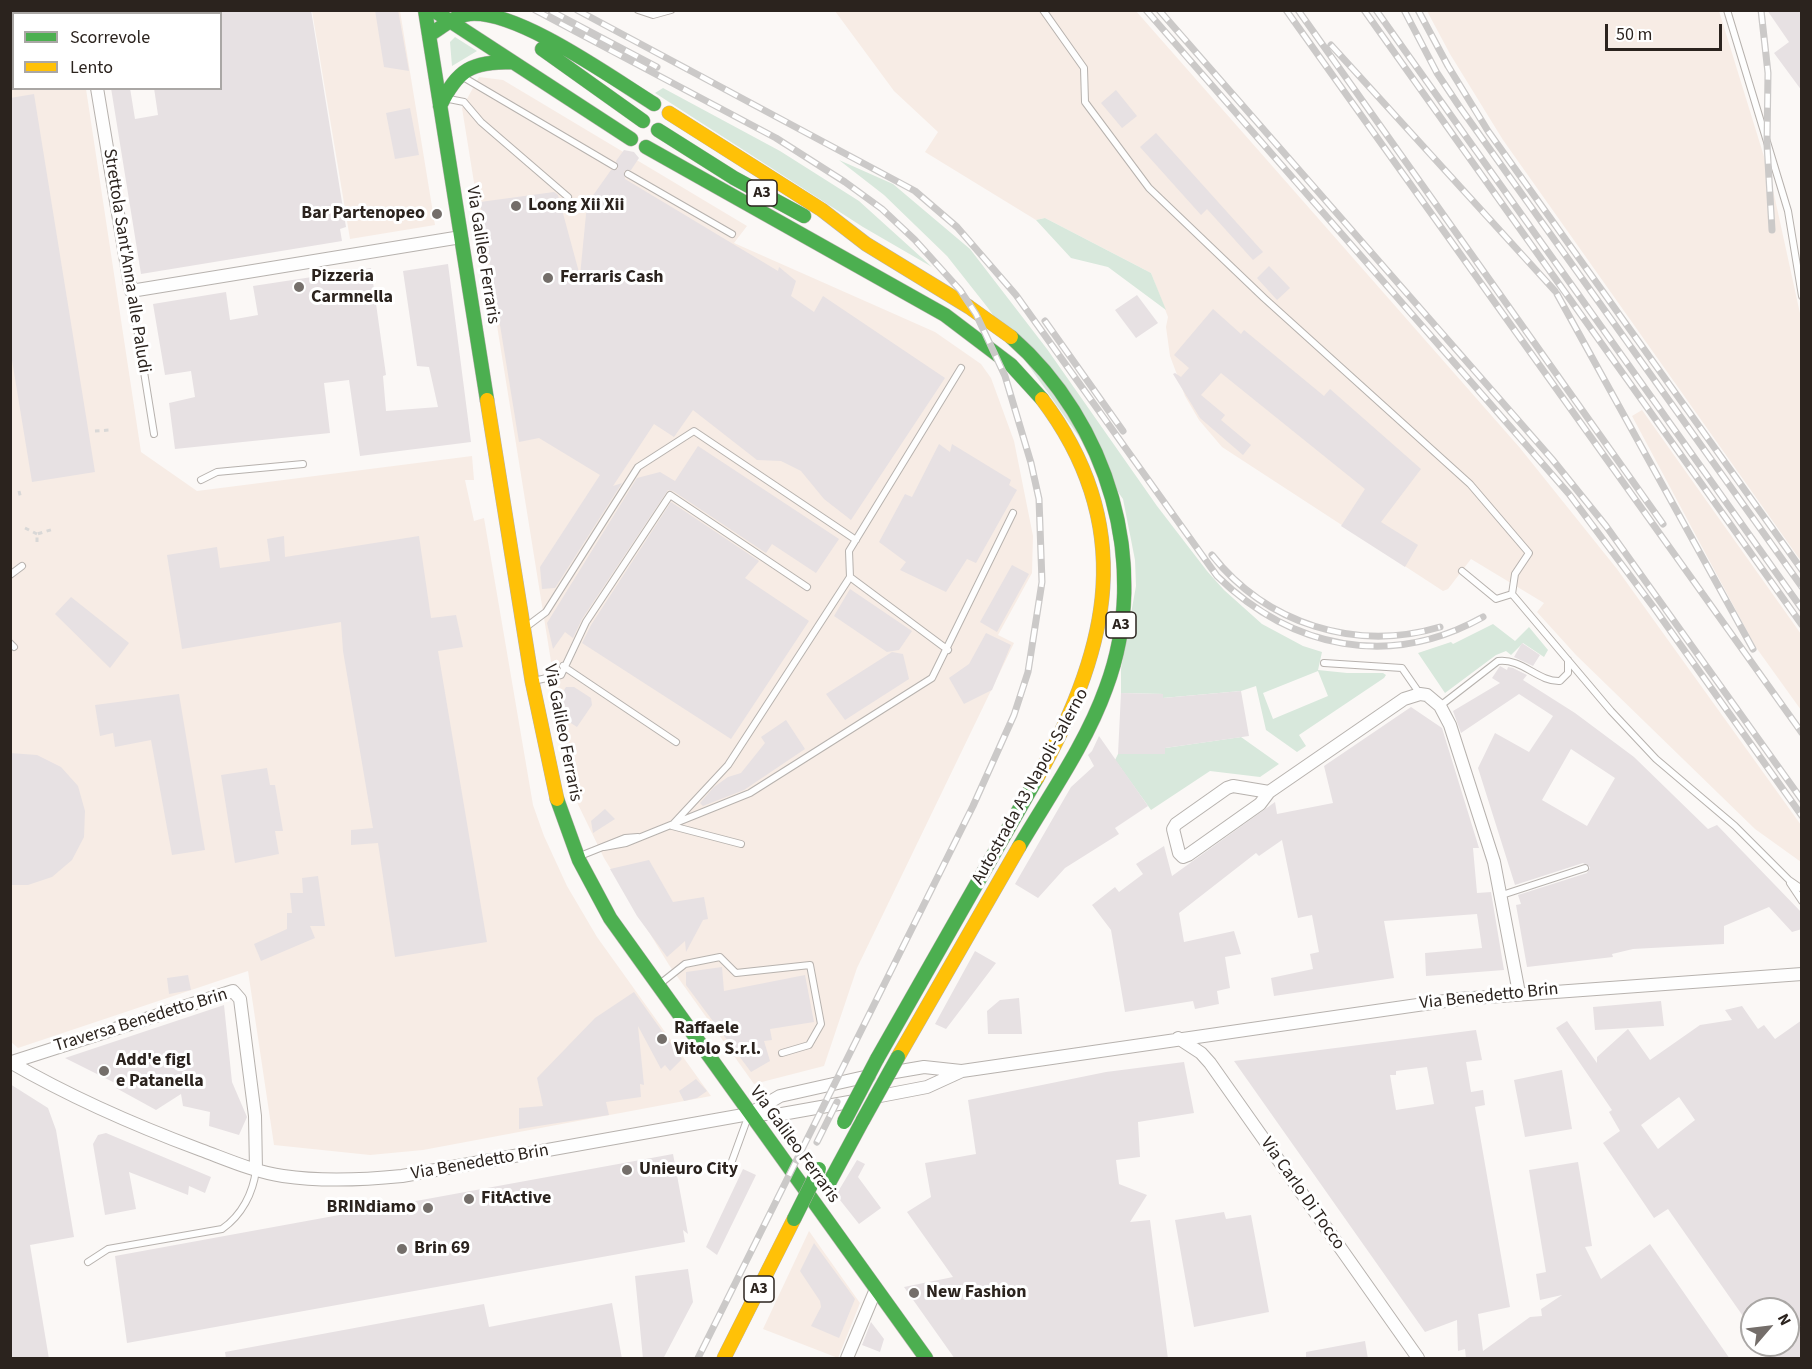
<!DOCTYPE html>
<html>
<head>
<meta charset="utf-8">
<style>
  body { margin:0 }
  #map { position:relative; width:1812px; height:1369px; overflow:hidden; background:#fbf8f6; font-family:"Source Sans 3",sans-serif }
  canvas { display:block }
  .frame { position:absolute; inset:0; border:12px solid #2b231e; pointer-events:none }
  .legend { position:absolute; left:12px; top:12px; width:210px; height:78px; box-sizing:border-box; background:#fff; border:2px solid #aaa7a5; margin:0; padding:8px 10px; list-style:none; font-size:18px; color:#2b231e }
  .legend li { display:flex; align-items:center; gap:12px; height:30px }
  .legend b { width:30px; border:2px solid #aaa7a5 }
  .north { position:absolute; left:1740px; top:1297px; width:60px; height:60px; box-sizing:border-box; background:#fff; border:2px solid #aaa7a5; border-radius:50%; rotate:62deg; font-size:16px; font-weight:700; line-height:24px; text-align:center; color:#2b231e }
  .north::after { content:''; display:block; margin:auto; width:21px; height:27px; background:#746e6a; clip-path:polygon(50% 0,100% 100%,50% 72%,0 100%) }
  .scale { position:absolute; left:1605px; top:24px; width:117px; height:27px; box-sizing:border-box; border:3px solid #2b231e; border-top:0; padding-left:8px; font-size:18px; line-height:21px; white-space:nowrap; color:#2b231e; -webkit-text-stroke:4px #fff; paint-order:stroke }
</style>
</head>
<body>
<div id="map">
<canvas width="1812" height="1369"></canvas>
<div class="frame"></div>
<ul class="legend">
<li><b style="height:8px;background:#4caf50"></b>Scorrevole</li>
<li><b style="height:8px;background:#ffc107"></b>Lento</li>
</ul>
<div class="north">N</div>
<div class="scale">50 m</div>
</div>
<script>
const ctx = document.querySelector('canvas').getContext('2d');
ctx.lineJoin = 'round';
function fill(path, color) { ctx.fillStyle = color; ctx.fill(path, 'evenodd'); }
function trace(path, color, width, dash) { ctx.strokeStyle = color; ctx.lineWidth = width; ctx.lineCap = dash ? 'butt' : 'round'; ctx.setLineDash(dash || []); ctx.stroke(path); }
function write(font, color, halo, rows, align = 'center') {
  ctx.font = font + ' "Source Sans 3",sans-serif'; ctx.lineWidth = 6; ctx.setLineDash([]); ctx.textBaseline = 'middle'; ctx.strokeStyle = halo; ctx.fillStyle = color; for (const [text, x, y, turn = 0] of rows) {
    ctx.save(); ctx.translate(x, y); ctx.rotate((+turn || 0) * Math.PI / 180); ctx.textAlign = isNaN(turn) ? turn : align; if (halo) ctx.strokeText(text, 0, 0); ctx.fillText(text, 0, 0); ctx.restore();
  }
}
const built = new Path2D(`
  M 10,11 L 75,11 L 75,13 L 14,14 L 14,88 L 86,89 L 141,452 L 197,491 L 472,456 L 474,480 L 465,480 L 474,521 L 484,518 L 533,805 L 544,836 L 567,886 L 597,937 L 711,1096 L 423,1150 L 370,1155 L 274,1145 L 248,971 L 18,1048 L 11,1042 Z
  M 312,11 L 400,11 L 435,225 L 350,239 Z
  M 835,11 L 1136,11 L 1520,448 L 1617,569 L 1801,825 L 1801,862 L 1755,829 L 1576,655 L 1537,612 L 1544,603 L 1471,559 L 1448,589 L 1443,591 L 1222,447 L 1199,420 L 1185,396 L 1170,356 L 1166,327 L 1168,317 L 1151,273 L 1045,218 L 1036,220 L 925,152 L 938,132 L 894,91 Z
  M 1427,11 L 1719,11 L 1770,176 L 1801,318 L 1801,561 L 1503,140 L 1450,54 Z
  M 479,77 L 503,80 L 747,226 L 734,243 L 935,332 L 981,364 L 991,378 L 1014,441 L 1033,536 L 1032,573 L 998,635 L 1014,643 L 857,968 L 824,1066 L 754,1084 L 669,965 L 604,858 L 572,792 L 462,108 Z
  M 1642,410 L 1801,634 L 1801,710 L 1755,646 L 1632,416 Z
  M 809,1231 L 860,1303 L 838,1358 L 763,1329 Z`);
const green = new Path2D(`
  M 455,37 L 477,51 L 452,66 L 450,42 Z
  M 663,88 L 780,151 L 859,201 L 932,267 L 863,227 L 655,93 Z
  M 839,160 L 893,184 L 970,249 L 1047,349 L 1157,506 L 1207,571 L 1224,590 L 1262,624 L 1303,646 L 1322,652 L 1318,670 L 1347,673 L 1383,673 L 1386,675 L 1384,678 L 1299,735 L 1306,746 L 1297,752 L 1266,730 L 1256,686 L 1241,691 L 1163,698 L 1163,694 L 1121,693 L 1121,669 L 1136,586 L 1135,560 L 1123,499 L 988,308 L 947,256 L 884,195 ZM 1318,671 L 1328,696 L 1273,719 L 1263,693 Z
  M 1045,218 L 1151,273 L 1166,310 L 1108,267 L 1071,258 L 1036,220 Z
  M 1493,624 L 1515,641 L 1529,627 L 1548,650 L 1544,657 L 1523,643 L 1511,655 L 1506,651 L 1496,655 L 1445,693 L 1418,653 L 1451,642 L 1453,644 Z
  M 1241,737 L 1279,764 L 1260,777 L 1210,771 L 1151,810 L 1115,760 L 1118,754 L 1165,754 L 1165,748 Z`);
const building = new Path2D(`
  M 311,10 L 346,227 L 340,229 L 342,241 L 141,274 L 111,88 L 130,88 L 135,119 L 158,115 L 154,88 L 220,88 L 220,12 Z
  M 375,10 L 398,10 L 409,71 L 384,67 Z
  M 1767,10 L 1802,10 L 1802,91 L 1774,53 L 1789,42 Z
  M 1116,90 L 1137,116 L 1122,128 L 1101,103 Z
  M 34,94 L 95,472 L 32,482 L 10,348 L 10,98 Z
  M 410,108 L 419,155 L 395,159 L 386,113 Z
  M 1156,133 L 1263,252 L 1253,260 L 1207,209 L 1201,215 L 1140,147 Z
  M 624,150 L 634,152 L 639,158 L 631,170 L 624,171 L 625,179 L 778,271 L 779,267 L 796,281 L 791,296 L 814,312 L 823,296 L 945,378 L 851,520 L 824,499 L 801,471 L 781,461 L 757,460 L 693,410 L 674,437 L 654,424 L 613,486 L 622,483 L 555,588 L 542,589 L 540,567 L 600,475 L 539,438 L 519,442 L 480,202 L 554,192 L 558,195 L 580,276 L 587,204 L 611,170 L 618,169 L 616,161 Z
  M 448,264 L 471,442 L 360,456 L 349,380 L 324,383 L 330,433 L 175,449 L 169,403 L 195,397 L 191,371 L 165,375 L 153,304 L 226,292 L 230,320 L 258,315 L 253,286 L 371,268 L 386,375 L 383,376 L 386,411 L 438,407 L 429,367 L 417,366 L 403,271 Z
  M 1269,266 L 1290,288 L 1277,300 L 1257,278 Z
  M 1137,295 L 1158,323 L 1136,338 L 1115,310 Z
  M 1213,309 L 1241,334 L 1244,330 L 1324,396 L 1330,389 L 1421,469 L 1381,522 L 1418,545 L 1405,567 L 1341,526 L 1365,489 L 1221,373 L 1201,395 L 1225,415 L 1221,420 L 1251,445 L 1243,455 L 1200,418 L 1173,374 L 1175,373 L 1181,377 L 1189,368 L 1174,355 Z
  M 939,444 L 950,452 L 952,444 L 1011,480 L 1009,485 L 1017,490 L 976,563 L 967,559 L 946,592 L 900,570 L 906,562 L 879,542 L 905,494 L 912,497 Z
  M 698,446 L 839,539 L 816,573 L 772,544 L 766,553 L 673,491 L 668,490 L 582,619 L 573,638 L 565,632 L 553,649 L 547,623 L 637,478 L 660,472 L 675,481 Z
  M 671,502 L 759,561 L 745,578 L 809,621 L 731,739 L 582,643 L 591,625 Z
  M 284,536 L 285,557 L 419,536 L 431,618 L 456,615 L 463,647 L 438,651 L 487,942 L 395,957 L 378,843 L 351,845 L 351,830 L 373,828 L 343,651 L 341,622 L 182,649 L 167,555 L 217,547 L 220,568 L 270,561 L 267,539 Z
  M 1012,565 L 1029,574 L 997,632 L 980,622 Z
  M 850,589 L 912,631 L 899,650 L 887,652 L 834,616 Z
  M 71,597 L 129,643 L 110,668 L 55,614 Z
  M 986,633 L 1011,645 L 992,690 L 964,704 L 949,678 L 969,664 Z
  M 1522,643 L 1540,655 L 1533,666 L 1514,657 Z
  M 892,652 L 903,654 L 909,679 L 845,720 L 826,694 Z
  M 1500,666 L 1507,670 L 1508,667 L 1513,668 L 1527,675 L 1523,680 L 1575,713 L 1634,757 L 1708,829 L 1717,825 L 1802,913 L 1802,929 L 1792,932 L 1769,907 L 1724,926 L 1724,944 L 1633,949 L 1612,954 L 1613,957 L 1527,967 L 1516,905 L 1521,904 L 1518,895 L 1587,873 L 1590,867 L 1583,863 L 1515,885 L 1478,768 L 1495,733 L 1529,752 L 1553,716 L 1519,694 L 1461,733 L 1453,711 L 1500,683 L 1492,678 ZM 1571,749 L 1615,778 L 1587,826 L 1542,800 Z
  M 566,687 L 574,687 L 591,698 L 592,705 L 577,727 L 560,716 L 560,697 Z
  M 1241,691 L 1249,736 L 1165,748 L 1165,754 L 1118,754 L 1121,693 L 1163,694 L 1163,698 Z
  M 179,694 L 205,850 L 172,855 L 151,740 L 115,747 L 113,733 L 100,736 L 95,705 Z
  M 1411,707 L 1442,728 L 1479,848 L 1473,848 L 1477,893 L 1491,892 L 1504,970 L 1426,976 L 1425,953 L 1482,948 L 1477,914 L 1384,921 L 1394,978 L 1274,996 L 1271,978 L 1313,969 L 1310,954 L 1319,952 L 1312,915 L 1298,918 L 1282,840 L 1259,856 L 1256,853 L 1179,913 L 1184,942 L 1234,931 L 1241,954 L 1225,957 L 1230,988 L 1217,991 L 1219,1004 L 1195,1009 L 1193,1001 L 1125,1012 L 1111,930 L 1092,905 L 1115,887 L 1119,892 L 1143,874 L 1136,864 L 1164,846 L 1172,876 L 1275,802 L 1277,814 L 1333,803 L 1324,766 Z
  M 786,720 L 805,749 L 744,790 L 703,806 L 700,803 L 714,787 L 728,777 L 741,773 L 765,743 L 761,737 Z
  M 1099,736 L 1148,806 L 1115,828 L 1119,834 L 1065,868 L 1038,898 L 1015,884 L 1071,787 L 1094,766 L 1088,755 L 1092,751 Z
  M 10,753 L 37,755 L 61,767 L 78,786 L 85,811 L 84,837 L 72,860 L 52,877 L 28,885 L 10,885 Z
  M 267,768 L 270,785 L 275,785 L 283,831 L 275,831 L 279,854 L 235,863 L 221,775 Z
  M 605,809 L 615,819 L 593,833 L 591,821 Z
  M 649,860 L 673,902 L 704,897 L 708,919 L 703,920 L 686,952 L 685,941 L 667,957 L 637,916 L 610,869 Z
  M 318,876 L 325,926 L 310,926 L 315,938 L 261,961 L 254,944 L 287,929 L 287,913 L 292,913 L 290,893 L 303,893 L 302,878 Z
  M 975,951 L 996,963 L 946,1029 L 935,1024 Z
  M 722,967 L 724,991 L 805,975 L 814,1022 L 770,1029 L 772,1040 L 764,1041 L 770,1061 L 751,1072 L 686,985 L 686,972 Z
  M 188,975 L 191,990 L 169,994 L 167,978 Z
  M 634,992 L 682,1059 L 670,1071 L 665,1065 L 661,1069 L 638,1026 L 644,1085 L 640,1084 L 641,1097 L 606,1102 L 609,1115 L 519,1129 L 519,1108 L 543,1106 L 537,1078 L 595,1018 Z
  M 1019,998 L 1022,1034 L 988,1034 L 987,1011 L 1000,1000 Z
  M 1661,1001 L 1664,1026 L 1595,1030 L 1593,1007 Z
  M 224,1005 L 232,1082 L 247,1117 L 239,1135 L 209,1126 L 210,1112 L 183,1106 L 181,1094 L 156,1110 L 116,1088 L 119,1085 L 65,1058 Z
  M 1742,1006 L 1758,1029 L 1764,1025 L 1775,1039 L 1802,1020 L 1802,1359 L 1773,1359 L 1763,1345 L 1788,1345 L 1788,1309 L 1752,1309 L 1752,1329 L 1668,1209 L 1654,1218 L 1603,1143 L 1620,1131 L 1609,1112 L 1612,1110 L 1556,1028 L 1567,1021 L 1597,1063 L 1597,1057 L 1628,1029 L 1650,1060 L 1700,1025 L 1732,1020 L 1725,1010 ZM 1679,1097 L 1695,1120 L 1658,1149 L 1641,1125 Z
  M 1476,1030 L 1482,1060 L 1466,1062 L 1471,1092 L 1483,1090 L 1485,1105 L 1475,1107 L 1510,1307 L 1478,1314 L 1483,1351 L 1530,1317 L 1542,1316 L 1541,1309 L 1562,1295 L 1540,1300 L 1536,1274 L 1546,1272 L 1529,1170 L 1578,1162 L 1592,1246 L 1585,1247 L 1601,1279 L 1650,1244 L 1730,1359 L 1466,1359 L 1465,1349 L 1458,1351 L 1457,1320 L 1425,1332 L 1234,1061 ZM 1427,1067 L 1434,1104 L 1396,1110 L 1390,1075 L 1396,1075 L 1396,1071 Z
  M 1184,1062 L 1194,1113 L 1138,1122 L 1140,1157 L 1116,1160 L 1119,1184 L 1147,1195 L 1130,1222 L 1150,1220 L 1168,1359 L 955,1359 L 904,1287 L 953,1277 L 907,1212 L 931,1197 L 925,1163 L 976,1154 L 968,1100 L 1106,1072 Z
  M 1562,1070 L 1572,1129 L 1525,1137 L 1514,1080 Z
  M 696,1079 L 707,1091 L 697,1098 L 684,1101 L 679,1091 Z
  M 10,1084 L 48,1108 L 56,1130 L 74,1237 L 30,1245 L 49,1359 L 10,1359 Z
  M 106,1133 L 211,1177 L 205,1193 L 189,1186 L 188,1195 L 129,1172 L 136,1209 L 105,1215 L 93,1144 L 98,1135 Z
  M 673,1154 L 688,1234 L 683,1230 L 685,1242 L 127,1343 L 115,1256 Z
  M 857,1160 L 865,1164 L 858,1177 L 881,1208 L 859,1224 L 836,1195 Z
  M 743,1169 L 756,1175 L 717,1255 L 706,1247 Z
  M 1224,1212 L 1226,1219 L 1251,1215 L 1269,1312 L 1194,1327 L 1175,1220 Z
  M 814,1243 L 855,1299 L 839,1338 L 811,1326 L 821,1307 L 820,1301 L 800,1271 Z
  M 688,1269 L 693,1302 L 663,1359 L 643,1359 L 635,1276 Z
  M 612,1303 L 622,1359 L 226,1359 L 225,1352 L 484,1304 L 489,1327 Z
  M 871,1322 L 884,1339 L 880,1352 L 862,1345 Z
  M 1365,1341 L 1368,1359 L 1306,1359 L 1306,1352 Z`);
const path = new Path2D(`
  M 95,431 L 110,430
  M 19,491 L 21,499
  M 25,528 L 37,534
  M 37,542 L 37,534 L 54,529`);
const lane = new Path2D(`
  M 638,10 L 653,15 L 671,10
  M 1043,10 L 1084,68 L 1085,102 L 1149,188 L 1264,298 L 1470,484 L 1529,553 L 1515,574 L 1512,594 L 1611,711 L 1656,759 L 1735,826 L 1789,880 L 1802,889
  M 1727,10 L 1788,211 L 1802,296
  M 152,14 L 170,10
  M 463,77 L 614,166
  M 449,99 L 464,102 L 481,122 L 568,197
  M 628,174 L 732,234
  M 131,291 L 154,434
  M 201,480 L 217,472 L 303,464
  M 1462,571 L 1496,599 L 1512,594
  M 10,575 L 22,566
  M 850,577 L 948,650
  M 526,627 L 546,612 L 638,467 L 694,431 L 856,540
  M 10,643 L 14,647
  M 1324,663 L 1402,668 L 1420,694
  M 563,666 L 676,742
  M 533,681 L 561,675 L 586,622 L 670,495 L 807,587
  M 1440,706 L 1498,661 C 1522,658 1538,682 1560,681 L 1568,673 L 1568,660
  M 674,823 L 728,765 L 850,577 L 849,551 L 961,368
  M 672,826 L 741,844
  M 604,847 L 626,843 L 750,793 L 932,678 L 1013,513
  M 580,856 L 625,838 L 638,837
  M 1790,883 L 1802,901
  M 1502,895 L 1585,868
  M 661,983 L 685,964 L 720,957 L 736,973 L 810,965 L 821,1024 L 809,1045 L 782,1053
  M 732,1161 L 748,1117
  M 88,1262 L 108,1249 L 222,1229 C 242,1215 253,1193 256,1170`);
const street = new Path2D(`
  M 85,10 L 85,14
  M 97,88 L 131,291 L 461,237
  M 1269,792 L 1233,786 L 1227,788 L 1176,824 L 1173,829 L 1179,853 L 1183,857 L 1188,855 L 1260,804 L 1269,792 L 1404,699 L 1420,694 L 1427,695 L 1440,706 L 1450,725 L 1494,862 L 1519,993
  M 1178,1038 L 1201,1053 L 1210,1063 L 1418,1358
  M 10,1062 C 72,1098 134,1125 201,1150 C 228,1160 255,1172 283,1176 C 323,1182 362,1180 402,1176 L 749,1114 L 780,1096 L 869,1076
  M 12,1062 L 233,991 L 240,999 L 255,1116 L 256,1170
  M 889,1073 L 924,1067 L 961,1071
  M 875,1097 L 927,1087 L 962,1071 L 1459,999 L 1802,974
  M 749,1114 L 782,1114 L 855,1101
  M 847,1358 L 876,1289`);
const fast = new Path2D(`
  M 425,10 L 487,400
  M 433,10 L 631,139
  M 429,35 C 441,28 455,15 470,14 C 518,10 612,78 654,104
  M 542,49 L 643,121
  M 440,106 C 458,69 471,62 512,62
  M 658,130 L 734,178 L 804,216
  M 646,147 L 945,315 L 1011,365 L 1042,399
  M 1011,337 C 1108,422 1152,565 1106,688 C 1086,744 1049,796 1019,847
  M 557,799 L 579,860 L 610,918 L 926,1358
  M 877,1059 L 1037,778
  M 829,1183 L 863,1120`);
const slow = new Path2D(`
  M 669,113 L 822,210 L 866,244 L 969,307 L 1011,337
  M 487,400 L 532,681 L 557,799
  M 1037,778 C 1110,649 1138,526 1042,399
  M 898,1057 L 1019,847
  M 724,1358 L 794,1219`);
const rail = new Path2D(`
  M 535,10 L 776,138 L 845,182 L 882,209 L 915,240 L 960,290 L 976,314 L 1005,376 L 1031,463 L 1039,499 L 1042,582 L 1028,672 L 1014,715 L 973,806 L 698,1358
  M 577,10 L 915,191 L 957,227 L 1016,295 L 1217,576 C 1292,649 1390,669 1483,617
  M 1146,10 L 1569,494 L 1655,609 L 1802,816
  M 1159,10 L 1552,459 L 1606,526 L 1802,800
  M 1286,10 L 1802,733
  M 1298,10 L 1663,524
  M 1364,10 L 1802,625
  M 1376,10 L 1802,609
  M 1404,10 L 1437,73 L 1459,106 L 1802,587
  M 1418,10 L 1448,66 L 1488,131 L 1802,570
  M 1761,10 L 1768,73 L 1767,144 L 1772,230
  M 551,11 L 657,67
  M 1331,45 L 1555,291
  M 1557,294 L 1753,649
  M 1045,321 L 1123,431
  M 1212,555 C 1266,624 1356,652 1440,627
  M 817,1142 L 837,1102`);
const fastBridge = new Path2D(`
  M 863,1120 L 898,1057
  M 844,1122 L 877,1059
  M 794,1219 L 819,1169`);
const markers = [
  [516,206,6,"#746e6a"],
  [437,214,6,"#746e6a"],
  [548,278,6,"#746e6a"],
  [299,287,6,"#746e6a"],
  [662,1039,6,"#746e6a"],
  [104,1071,6,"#746e6a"],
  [627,1170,6,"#746e6a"],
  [469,1199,6,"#746e6a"],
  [428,1208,6,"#746e6a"],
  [402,1249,6,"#746e6a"],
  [914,1293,6,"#746e6a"]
];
const shields = [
  [762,193,30],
  [1121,625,30],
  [759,1289,30]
];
const shieldNames = [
  ["A3",762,193],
  ["A3",1121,625],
  ["A3",759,1289]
];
const poiNames = [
  ["Loong Xii Xii",528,206],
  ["Bar Partenopeo",425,214,"right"],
  ["Pizzeria",311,277],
  ["Carmnella",311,298],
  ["Ferraris Cash",560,278],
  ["Raffaele",674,1029],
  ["Vitolo S.r.l.",674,1050],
  ["Add'e figl",116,1061],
  ["e Patanella",116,1082],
  ["Unieuro City",639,1170],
  ["FitActive",481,1199],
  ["BRINdiamo",416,1208,"right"],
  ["Brin 69",414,1249],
  ["New Fashion",926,1293]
];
const streetNames = [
  ["Via Galileo Ferraris",482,255,81],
  ["Strettola Sant'Anna alle Paludi",126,261,81],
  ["Via Galileo Ferraris",562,733,79],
  ["Autostrada A3 Napoli-Salerno",1031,787,-61],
  ["Via Benedetto Brin",1489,997,-6],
  ["Traversa Benedetto Brin",141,1021,-17],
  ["Via Galileo Ferraris",794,1145,54],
  ["Via Benedetto Brin",480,1163,-10],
  ["Via Carlo Di Tocco",1302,1194,55]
];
fill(built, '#f7ece5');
fill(green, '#d8e8dc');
fill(building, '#e7e1e3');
trace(lane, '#b7b2ae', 8);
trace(street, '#b7b2ae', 14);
trace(fast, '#b7b2ae', 15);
trace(slow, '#b7b2ae', 15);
trace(path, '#d9d8d7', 3, [4.5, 4.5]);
trace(lane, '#fefefe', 6);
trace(street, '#fefefe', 12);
trace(fast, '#4caf50', 14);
trace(slow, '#ffc107', 14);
trace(rail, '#cbc9c8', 7);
trace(rail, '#fff', 4.5, [14]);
trace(fastBridge, '#b7b2ae', 15, []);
trace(fastBridge, '#4caf50', 14);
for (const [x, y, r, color] of markers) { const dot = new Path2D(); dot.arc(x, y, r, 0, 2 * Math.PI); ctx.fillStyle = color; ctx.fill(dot); trace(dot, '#fff', 2); }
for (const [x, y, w] of shields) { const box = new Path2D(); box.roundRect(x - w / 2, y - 13, w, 26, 4.5); ctx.fillStyle = '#fff'; ctx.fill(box); trace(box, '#2b231e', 1.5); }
write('bold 16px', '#2b231e', null, shieldNames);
write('bold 18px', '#2b231e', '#fff', poiNames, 'left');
write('18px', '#2b231e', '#fff', streetNames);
</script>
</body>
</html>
